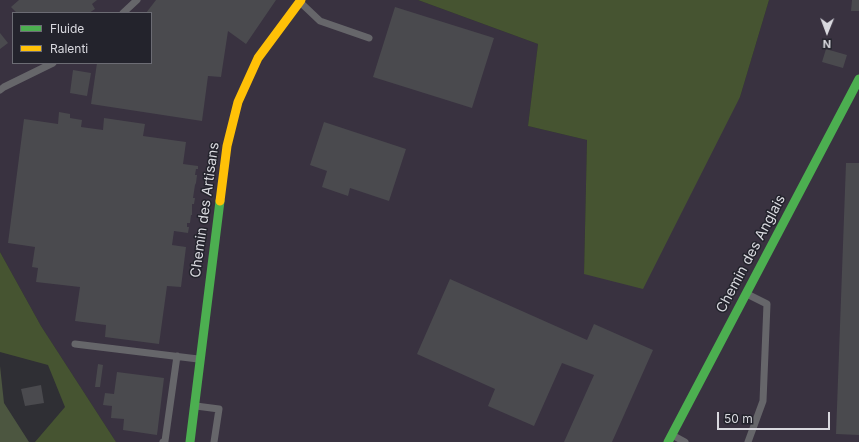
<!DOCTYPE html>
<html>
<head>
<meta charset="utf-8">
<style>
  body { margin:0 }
  #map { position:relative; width:859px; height:442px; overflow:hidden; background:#2f2f34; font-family:Inter,sans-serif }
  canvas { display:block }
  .legend { position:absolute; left:12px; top:12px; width:140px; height:52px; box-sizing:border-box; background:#23232c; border:1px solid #6c6c74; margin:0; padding:5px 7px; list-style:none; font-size:12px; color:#d9d9df }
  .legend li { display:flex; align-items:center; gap:8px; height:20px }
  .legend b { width:20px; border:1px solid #6c6c74 }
  .north { position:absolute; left:807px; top:12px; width:40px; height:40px; -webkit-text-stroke:3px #23232c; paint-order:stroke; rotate:181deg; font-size:11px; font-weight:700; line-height:16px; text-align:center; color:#d9d9df }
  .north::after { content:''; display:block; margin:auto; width:14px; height:18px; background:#d9d9df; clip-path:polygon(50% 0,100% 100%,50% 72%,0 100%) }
  .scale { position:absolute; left:717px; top:412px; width:113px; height:18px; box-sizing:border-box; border:2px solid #d9d9df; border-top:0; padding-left:5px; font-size:12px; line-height:14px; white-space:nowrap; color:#d9d9df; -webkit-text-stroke:3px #23232c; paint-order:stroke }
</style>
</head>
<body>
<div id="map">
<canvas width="859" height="442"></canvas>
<ul class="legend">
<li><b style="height:5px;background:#4caf50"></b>Fluide</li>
<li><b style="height:5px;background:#ffc107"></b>Ralenti</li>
</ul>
<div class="north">N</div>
<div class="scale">50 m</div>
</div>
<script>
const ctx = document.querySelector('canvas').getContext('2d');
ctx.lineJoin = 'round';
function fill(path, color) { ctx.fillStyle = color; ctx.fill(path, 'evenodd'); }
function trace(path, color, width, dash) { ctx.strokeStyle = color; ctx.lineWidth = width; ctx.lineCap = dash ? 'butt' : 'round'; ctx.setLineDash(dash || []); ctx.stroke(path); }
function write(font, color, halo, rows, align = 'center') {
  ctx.font = font + ' Inter,sans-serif'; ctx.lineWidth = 3; ctx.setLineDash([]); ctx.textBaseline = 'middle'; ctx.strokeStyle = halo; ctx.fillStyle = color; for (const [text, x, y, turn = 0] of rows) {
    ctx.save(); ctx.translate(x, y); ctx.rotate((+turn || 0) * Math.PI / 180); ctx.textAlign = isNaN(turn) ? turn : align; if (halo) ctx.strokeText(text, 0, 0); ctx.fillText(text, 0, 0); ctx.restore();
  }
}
const industrial = new Path2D(`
  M 0,0 L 418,0 L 538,44 L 528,126 L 587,140 L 584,273 L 740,97 L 769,0 L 859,0 L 859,442 L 116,442 L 41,326 L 0,252 ZM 13,13 L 151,13 L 151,63 L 13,63 Z`);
const green = new Path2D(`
  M 0,366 L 4,403 L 29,442 L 0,442 Z`);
const forest = new Path2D(`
  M 418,0 L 769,0 L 740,97 L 643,289 L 584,274 L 587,140 L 528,126 L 538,44 Z
  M 0,252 L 41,326 L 116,442 L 35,442 L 65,407 L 48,365 L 0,352 Z`);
const building = new Path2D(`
  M 19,0 L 97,0 L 92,4 L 95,9 L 89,13 L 17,13 L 11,7 Z
  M 156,0 L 276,0 L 246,44 L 228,31 L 221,77 L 208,76 L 202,121 L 91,104 L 97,63 L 151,63 L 151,13 L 146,13 Z
  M 852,0 L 859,0 L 859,11 L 851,11 Z
  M 395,7 L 494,38 L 472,108 L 373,77 Z
  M 0,33 L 8,43 L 0,49 Z
  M 826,49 L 847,55 L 843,68 L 822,62 Z
  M 73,70 L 91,73 L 87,96 L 70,93 Z
  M 59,112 L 70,114 L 70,118 L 82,120 L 81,127 L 103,130 L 104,118 L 145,124 L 143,136 L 186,142 L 183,164 L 198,166 L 198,169 L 196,169 L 195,175 L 197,175 L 196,183 L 195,185 L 193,198 L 195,198 L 194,204 L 192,204 L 192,215 L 191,215 L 190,223 L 187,223 L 187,227 L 189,227 L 188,233 L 174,231 L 172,245 L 186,247 L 181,287 L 167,286 L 159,344 L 105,337 L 106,325 L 75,321 L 80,287 L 36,282 L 38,268 L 32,267 L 35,247 L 8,243 L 24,119 L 58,124 Z
  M 324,122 L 406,149 L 389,201 L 350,188 L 348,196 L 322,187 L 327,171 L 310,165 Z
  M 846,163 L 859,163 L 859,435 L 836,434 Z
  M 450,279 L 587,340 L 594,324 L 653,350 L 612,442 L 564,442 L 594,375 L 562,363 L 534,426 L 488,406 L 495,389 L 417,354 Z
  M 98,364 L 103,365 L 100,387 L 95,387 Z
  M 117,372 L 164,378 L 157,435 L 123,430 L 124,419 L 111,418 L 112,406 L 103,405 L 105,393 L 114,394 Z
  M 41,385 L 44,403 L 25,406 L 21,389 Z`);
const lane = new Path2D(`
  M 301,3 L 320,21 L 369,38
  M 123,13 L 137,0
  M 0,90 L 4,87 L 53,63
  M 747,294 L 767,304 L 763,401 L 748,442
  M 75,344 L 198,359
  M 196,406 L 219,409 L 214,442
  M 674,436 L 685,442
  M 163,442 L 165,441 L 177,356`);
const fast = new Path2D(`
  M 190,442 L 220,201
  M 668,442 L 859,79`);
const slow = new Path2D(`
  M 220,201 L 227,146 L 238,102 L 258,58 L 301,0`);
const streetNames = [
  ["Chemin des Artisans",205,210,-82],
  ["Chemin des Anglais",751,254,-62]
];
fill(industrial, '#393240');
fill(green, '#4c5640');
fill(forest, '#465431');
fill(building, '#4a4a4e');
trace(lane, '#66666a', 7);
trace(fast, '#4caf50', 9);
trace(slow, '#ffc107', 9);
write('14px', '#d9d9df', '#23232c', streetNames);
</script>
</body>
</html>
